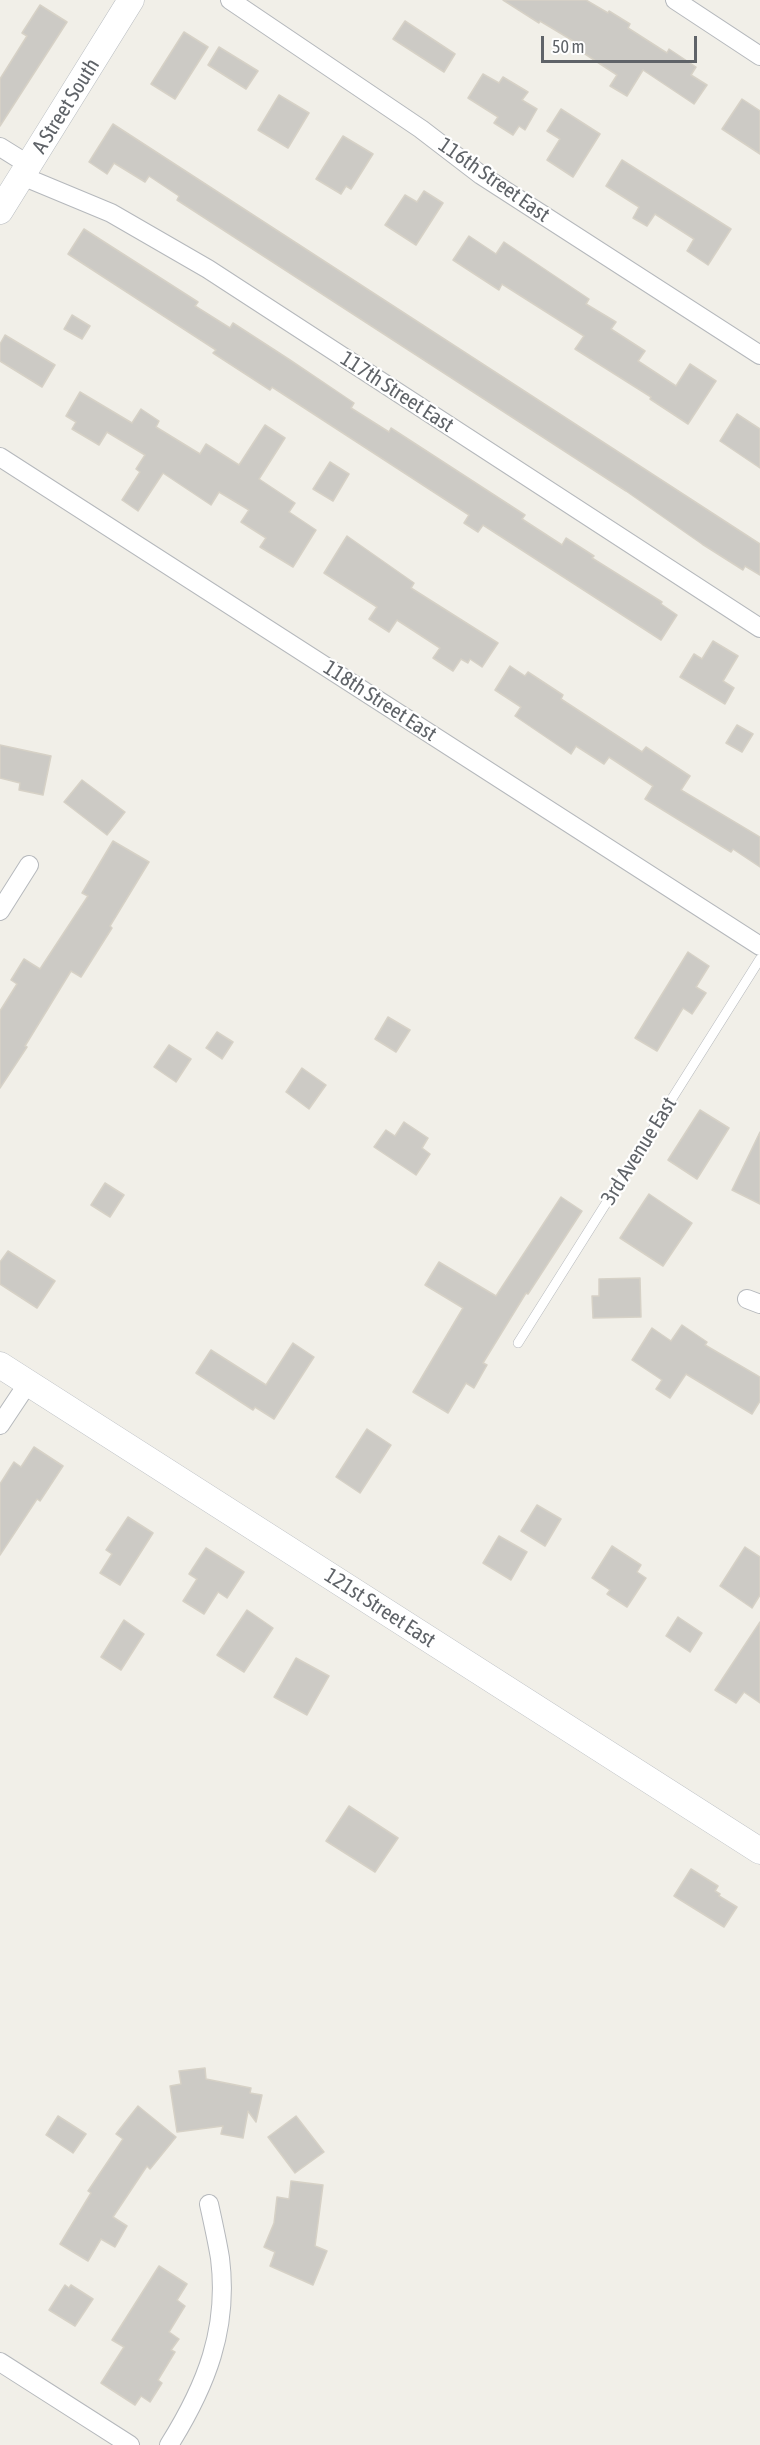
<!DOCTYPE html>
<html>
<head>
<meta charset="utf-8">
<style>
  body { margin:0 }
  #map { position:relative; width:760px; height:2445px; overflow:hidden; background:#f1efe8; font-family:"Asap Condensed",sans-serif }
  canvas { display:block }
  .scale { position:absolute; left:541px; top:36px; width:156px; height:27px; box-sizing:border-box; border:3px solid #5f6368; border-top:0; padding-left:8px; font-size:18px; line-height:21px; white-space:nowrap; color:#5f6368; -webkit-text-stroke:4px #fff; paint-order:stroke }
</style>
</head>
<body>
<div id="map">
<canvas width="760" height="2445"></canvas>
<div class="scale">50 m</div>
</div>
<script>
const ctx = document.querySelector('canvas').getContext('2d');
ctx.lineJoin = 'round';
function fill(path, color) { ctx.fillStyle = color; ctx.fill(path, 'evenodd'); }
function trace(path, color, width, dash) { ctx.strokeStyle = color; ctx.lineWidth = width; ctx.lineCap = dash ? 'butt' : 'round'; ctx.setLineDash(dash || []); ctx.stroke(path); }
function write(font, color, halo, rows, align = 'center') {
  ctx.font = font + ' "Asap Condensed",sans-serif'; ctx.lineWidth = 4.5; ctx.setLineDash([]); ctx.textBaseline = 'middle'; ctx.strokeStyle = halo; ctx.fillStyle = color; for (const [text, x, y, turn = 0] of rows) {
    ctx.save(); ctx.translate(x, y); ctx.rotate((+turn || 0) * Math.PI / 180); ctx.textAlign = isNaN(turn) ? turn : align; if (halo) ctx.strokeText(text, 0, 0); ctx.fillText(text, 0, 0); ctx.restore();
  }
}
const building = new Path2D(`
  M 503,0 L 586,0 L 608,13 L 609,11 L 630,24 L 628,28 L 667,53 L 669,49 L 696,67 L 691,75 L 707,85 L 694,104 L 643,70 L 627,96 L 610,86 L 617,75 L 582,52 L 585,48 L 540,21 L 539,23 Z
  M 40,5 L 67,22 L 0,126 L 0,79 L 27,36 L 22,33 Z
  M 405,21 L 455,54 L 444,72 L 393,39 Z
  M 184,32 L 208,47 L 175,99 L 151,84 Z
  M 219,47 L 258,71 L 246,89 L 208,65 Z
  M 483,74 L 499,83 L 503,77 L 528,92 L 522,100 L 537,109 L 525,130 L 519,126 L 513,135 L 494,123 L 498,117 L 468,98 Z
  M 279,95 L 309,113 L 288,148 L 258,130 Z
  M 742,99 L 760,111 L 760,154 L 722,129 Z
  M 561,109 L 600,134 L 573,177 L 547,160 L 560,139 L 547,131 Z
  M 113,124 L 760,544 L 760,575 L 745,566 L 743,570 L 702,544 L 626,491 L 177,200 L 179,196 L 149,176 L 145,182 L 114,163 L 107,174 L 89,162 Z
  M 343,136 L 373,154 L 351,189 L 346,186 L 341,194 L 316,179 Z
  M 622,160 L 731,229 L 708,265 L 687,251 L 694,239 L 655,214 L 647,226 L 633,218 L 639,207 L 606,186 Z
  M 424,191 L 443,203 L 416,245 L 385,225 L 405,195 L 417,202 Z
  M 84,229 L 198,302 L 195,306 L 230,328 L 233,323 L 290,360 L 354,403 L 351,408 L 389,432 L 391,428 L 525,515 L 522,519 L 562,545 L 566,538 L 594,556 L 592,558 L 662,602 L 661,604 L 677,615 L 661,640 L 483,525 L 478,532 L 464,523 L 469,515 L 272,387 L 270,390 L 213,353 L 216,350 L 68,254 Z
  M 469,236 L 496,254 L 504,242 L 589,299 L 586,304 L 616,322 L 611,329 L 645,351 L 638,361 L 676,386 L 690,364 L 716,381 L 688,424 L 650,399 L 651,397 L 575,349 L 584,336 L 502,284 L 499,290 L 453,260 Z
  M 72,315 L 90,326 L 82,339 L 64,329 Z
  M 5,335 L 55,365 L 42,387 L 0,361 L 0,344 Z
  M 80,392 L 132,423 L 141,409 L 159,421 L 156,427 L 200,454 L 206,444 L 239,465 L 265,425 L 285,438 L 259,479 L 295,503 L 289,512 L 316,530 L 293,567 L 260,547 L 266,538 L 241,522 L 249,510 L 219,492 L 211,505 L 163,473 L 138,511 L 122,500 L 140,472 L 136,469 L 145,455 L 107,432 L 99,445 L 72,429 L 76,422 L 66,416 Z
  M 737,414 L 760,429 L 760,468 L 720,441 Z
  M 330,462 L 349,474 L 333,501 L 313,489 Z
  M 347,536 L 414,583 L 411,588 L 498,643 L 482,667 L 470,659 L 468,663 L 461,659 L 453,671 L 433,658 L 440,648 L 397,620 L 389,632 L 369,619 L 377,607 L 324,573 Z
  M 713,641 L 738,656 L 723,681 L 734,688 L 725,704 L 680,677 L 694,654 L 702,659 Z
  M 510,666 L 525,676 L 528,672 L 563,695 L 561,699 L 642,752 L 646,747 L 690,776 L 681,790 L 760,837 L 760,867 L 733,849 L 731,852 L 645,799 L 653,786 L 609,757 L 604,764 L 576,746 L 571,754 L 515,716 L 521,707 L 495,690 Z
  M 737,725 L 753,734 L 742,752 L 726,743 Z
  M 0,745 L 51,756 L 43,795 L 19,790 L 20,783 L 0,778 Z
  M 82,780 L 125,812 L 107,835 L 64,802 Z
  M 113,841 L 149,862 L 110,926 L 112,928 L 81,977 L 71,971 L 25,1046 L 27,1047 L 0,1088 L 0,1011 L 17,984 L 11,980 L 24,959 L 40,969 L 88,896 L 82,893 Z
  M 688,952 L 709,966 L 696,987 L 706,993 L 692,1014 L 683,1008 L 657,1051 L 635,1038 Z
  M 388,1017 L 410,1030 L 396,1052 L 375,1039 Z
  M 217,1032 L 233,1042 L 222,1059 L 206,1048 Z
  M 169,1045 L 191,1059 L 176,1082 L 154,1067 Z
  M 302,1068 L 326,1085 L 309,1109 L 286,1092 Z
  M 700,1110 L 729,1128 L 697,1179 L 668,1160 Z
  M 404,1122 L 428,1138 L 422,1148 L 430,1154 L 416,1175 L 374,1147 L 386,1130 L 395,1136 Z
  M 760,1132 L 760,1204 L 732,1190 Z
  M 105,1183 L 124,1195 L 110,1217 L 91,1205 Z
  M 649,1194 L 692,1223 L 663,1266 L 620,1238 Z
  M 561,1197 L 582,1211 L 528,1294 L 526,1293 L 483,1363 L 487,1365 L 474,1388 L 466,1383 L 448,1413 L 413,1392 L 463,1308 L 425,1285 L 439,1262 L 496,1296 Z
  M 8,1251 L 55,1281 L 37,1308 L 0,1284 L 0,1262 Z
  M 640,1278 L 641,1317 L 593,1318 L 592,1296 L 599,1296 L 599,1279 Z
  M 682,1325 L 707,1342 L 705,1345 L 760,1377 L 760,1401 L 752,1414 L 686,1374 L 670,1398 L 656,1389 L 662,1380 L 632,1360 L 652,1328 L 671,1341 Z
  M 293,1343 L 314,1357 L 274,1419 L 255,1407 L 253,1410 L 196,1373 L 211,1350 L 266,1385 Z
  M 367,1429 L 391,1445 L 360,1493 L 336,1477 Z
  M 34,1447 L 63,1466 L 40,1501 L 37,1499 L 0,1555 L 0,1484 L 14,1462 L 21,1467 Z
  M 537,1505 L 561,1519 L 545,1546 L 521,1531 Z
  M 128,1517 L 153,1533 L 120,1585 L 100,1573 L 112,1554 L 106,1550 Z
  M 499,1536 L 527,1552 L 511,1580 L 483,1563 Z
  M 612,1546 L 641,1565 L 637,1572 L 646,1578 L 627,1607 L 607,1594 L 610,1590 L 592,1578 Z
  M 745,1547 L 760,1557 L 760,1595 L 752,1608 L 720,1586 Z
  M 206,1548 L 244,1572 L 227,1598 L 218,1592 L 204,1614 L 183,1601 L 197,1579 L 189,1574 Z
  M 247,1610 L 273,1628 L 244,1672 L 217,1655 Z
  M 678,1617 L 702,1633 L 690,1652 L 666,1636 Z
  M 124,1620 L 144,1634 L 121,1670 L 101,1657 Z
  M 760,1622 L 760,1703 L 744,1692 L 736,1703 L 715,1690 Z
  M 296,1658 L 329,1676 L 307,1715 L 274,1697 Z
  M 349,1806 L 398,1838 L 375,1872 L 326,1841 Z
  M 691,1869 L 718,1886 L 715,1891 L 720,1894 L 719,1896 L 737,1907 L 724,1927 L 674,1896 Z
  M 205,2068 L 206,2079 L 251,2088 L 250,2093 L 262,2095 L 256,2122 L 248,2111 L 243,2138 L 221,2134 L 223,2126 L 177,2132 L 170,2086 L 181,2084 L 179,2071 Z
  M 138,2106 L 176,2137 L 150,2169 L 147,2166 L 113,2217 L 127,2226 L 115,2247 L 101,2239 L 88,2261 L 60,2244 L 91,2193 L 88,2191 L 123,2139 L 116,2134 Z
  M 58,2116 L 86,2134 L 73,2153 L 46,2135 Z
  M 296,2116 L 324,2152 L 295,2173 L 268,2137 Z
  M 291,2181 L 323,2185 L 315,2246 L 327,2251 L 313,2285 L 270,2266 L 275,2252 L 264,2247 L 274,2223 L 277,2197 L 289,2199 Z
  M 159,2266 L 187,2284 L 177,2300 L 185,2306 L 169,2332 L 179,2339 L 171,2350 L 175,2352 L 158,2380 L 162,2383 L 150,2402 L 141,2396 L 135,2405 L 101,2383 L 124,2347 L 112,2340 Z
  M 65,2285 L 69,2288 L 71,2285 L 93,2299 L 75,2326 L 49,2310 Z`);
const lane = new Path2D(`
  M 518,1343 L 760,959`);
const street = new Path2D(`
  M 230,0 L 421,129 L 481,175 L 760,355
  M 675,0 L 760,56
  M 0,147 L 29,165
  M 22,176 L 111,213 L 208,269 L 760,628
  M 0,457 L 760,946
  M 0,911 L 29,865
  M 747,1299 L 760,1304
  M 0,1425 L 28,1383
  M 0,2362 L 130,2445
  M 169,2445 C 206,2386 229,2329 220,2258 C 217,2240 213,2222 209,2204`);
const secondary = new Path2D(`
  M 0,211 L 131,0
  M 0,1365 L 760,1851`);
const streetNames = [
  ["A Street South",66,106,-58],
  ["116th Street East",494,180,35],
  ["117th Street East",397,392,33],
  ["118th Street East",380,701,33],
  ["3rd Avenue East",639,1151,-58],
  ["121st Street East",380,1608,33]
];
fill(building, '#cccac5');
trace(building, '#d6d1c6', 1.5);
trace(lane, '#b5b8bc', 10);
trace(street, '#b5b8bc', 20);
trace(secondary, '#b6babf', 27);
trace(lane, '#fff', 9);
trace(street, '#fff', 18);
trace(secondary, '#fff', 26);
write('21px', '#5f6368', '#fff', streetNames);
</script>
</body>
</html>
